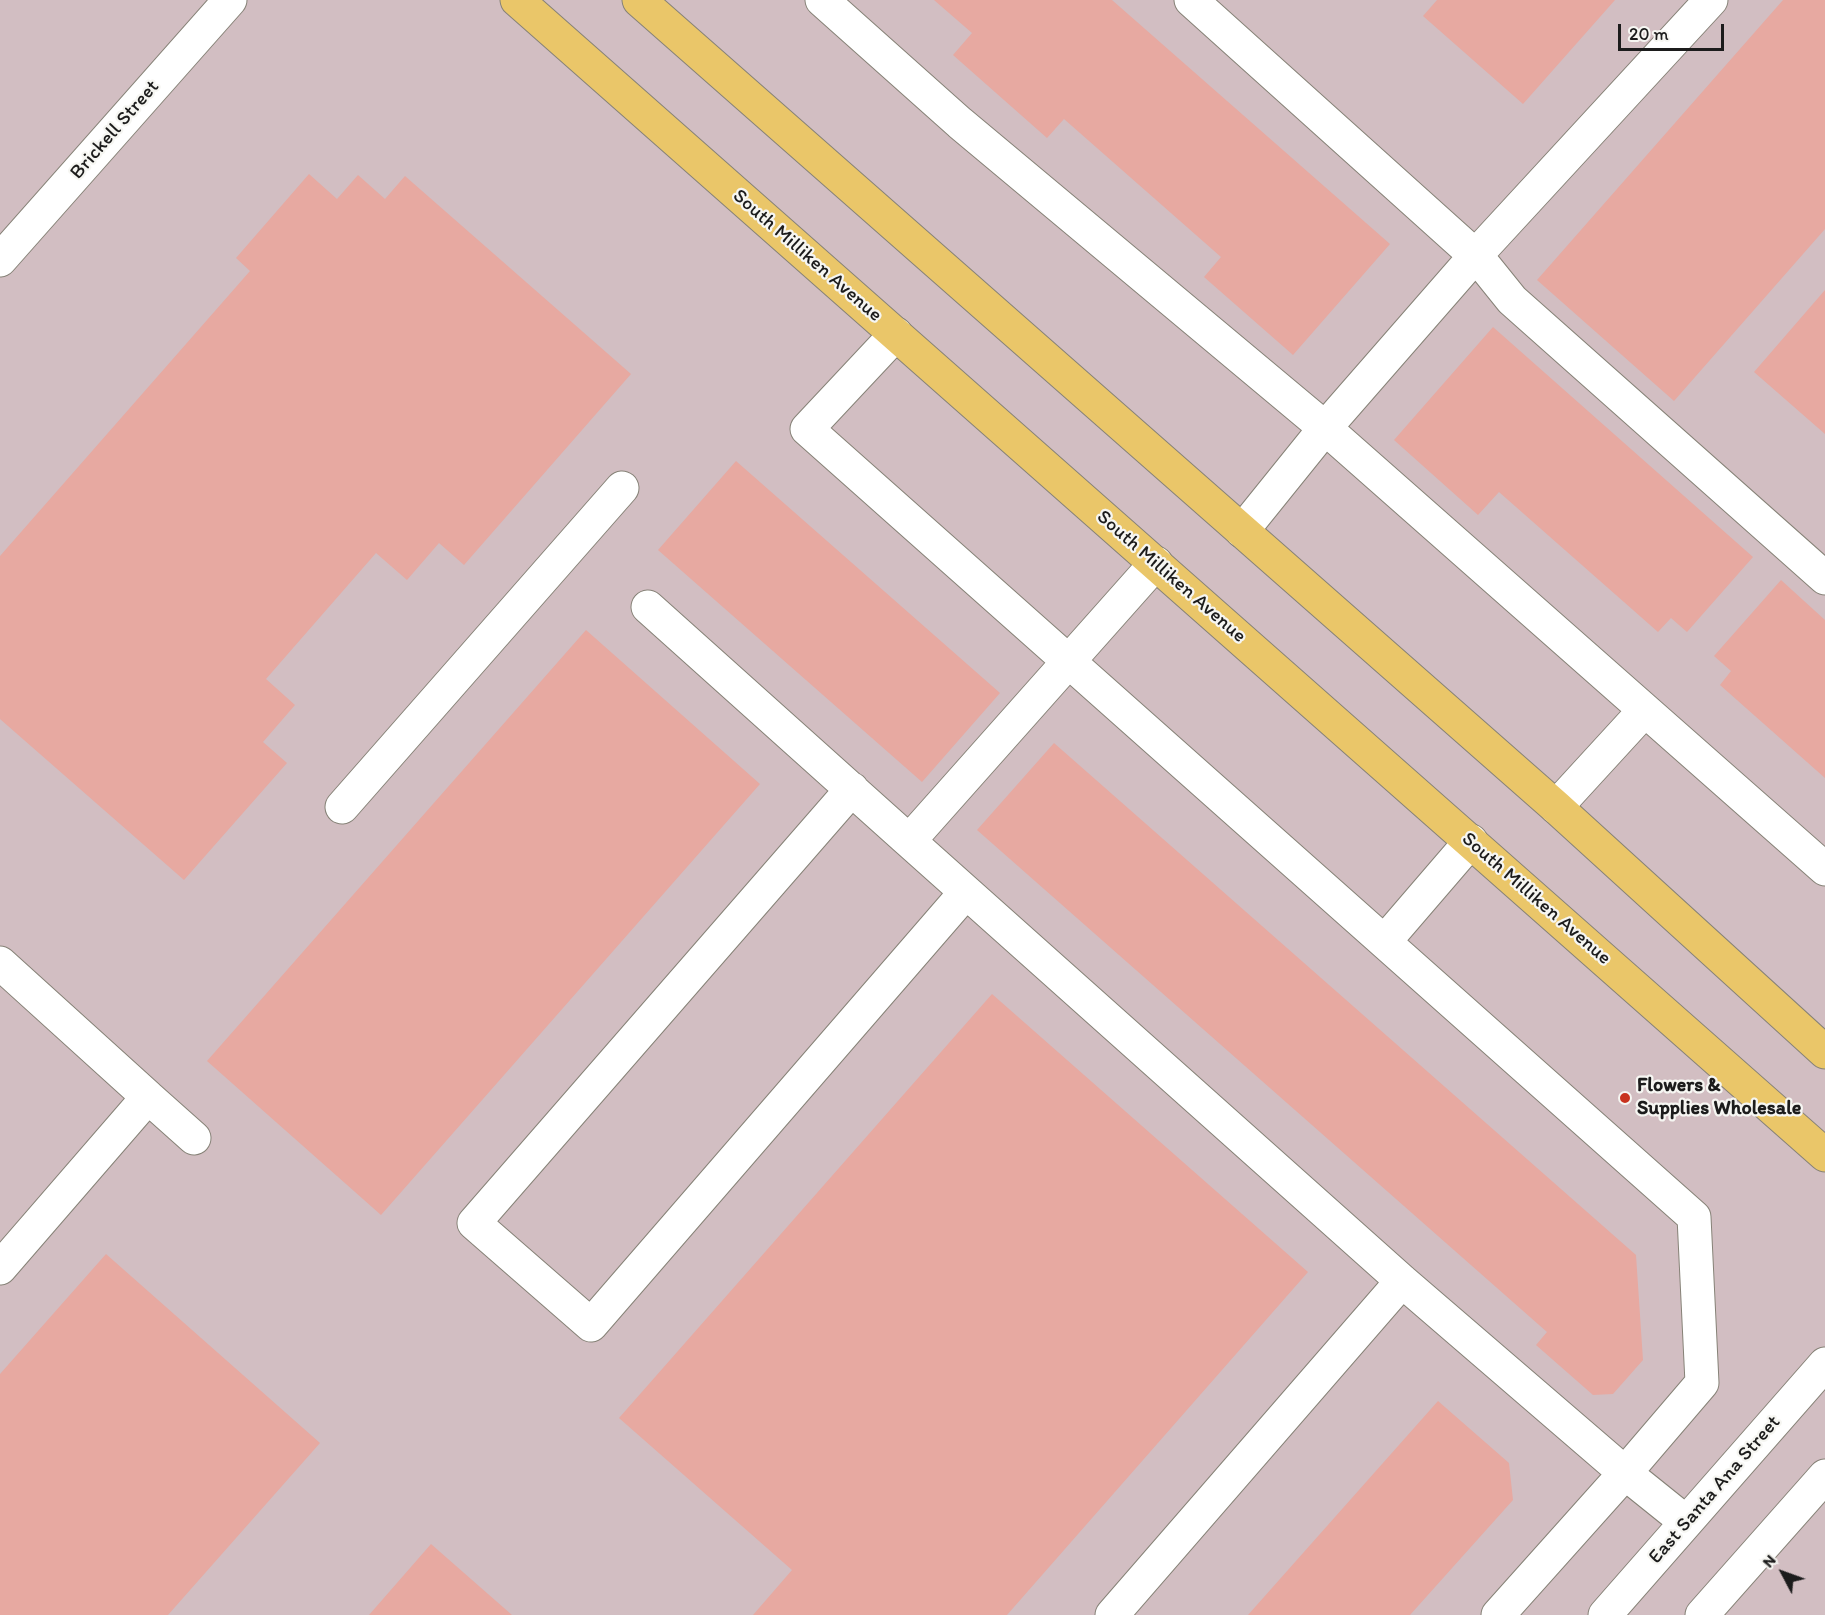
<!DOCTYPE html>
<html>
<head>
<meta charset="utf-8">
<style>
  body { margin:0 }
  #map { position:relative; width:1825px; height:1615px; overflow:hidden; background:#efe8d2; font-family:Itim,sans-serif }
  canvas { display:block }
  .north { position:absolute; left:1753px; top:1543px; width:60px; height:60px; -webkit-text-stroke:4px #f6f6f2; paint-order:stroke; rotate:311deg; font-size:16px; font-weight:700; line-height:24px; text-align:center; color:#1c1c1c }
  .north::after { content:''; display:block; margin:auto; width:21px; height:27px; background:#1c1c1c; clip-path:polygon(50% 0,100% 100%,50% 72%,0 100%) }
  .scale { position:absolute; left:1618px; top:24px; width:106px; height:27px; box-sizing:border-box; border:3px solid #1c1c1c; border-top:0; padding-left:8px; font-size:18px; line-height:21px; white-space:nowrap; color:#1c1c1c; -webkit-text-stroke:4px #f6f6f2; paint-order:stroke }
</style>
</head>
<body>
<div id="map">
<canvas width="1825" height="1615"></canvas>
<div class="north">N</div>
<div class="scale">20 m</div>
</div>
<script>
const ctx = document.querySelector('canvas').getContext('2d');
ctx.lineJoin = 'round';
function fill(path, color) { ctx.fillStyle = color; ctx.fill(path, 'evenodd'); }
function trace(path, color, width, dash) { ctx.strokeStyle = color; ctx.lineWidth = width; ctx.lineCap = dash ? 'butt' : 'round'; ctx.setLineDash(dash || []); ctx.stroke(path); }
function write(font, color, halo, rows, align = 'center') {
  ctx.font = font + ' Itim,sans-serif'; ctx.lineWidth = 4.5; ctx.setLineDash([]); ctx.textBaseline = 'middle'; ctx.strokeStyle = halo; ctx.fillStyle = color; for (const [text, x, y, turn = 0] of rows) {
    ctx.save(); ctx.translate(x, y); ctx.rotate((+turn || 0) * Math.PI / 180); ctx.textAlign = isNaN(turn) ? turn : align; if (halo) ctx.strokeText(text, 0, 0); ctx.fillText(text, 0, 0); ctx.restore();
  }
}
const industrial = new Path2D(`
  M 0,0 L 1825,0 L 1825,1615 L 0,1615 Z`);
const building = new Path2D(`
  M 934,0 L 1112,0 L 1390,244 L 1293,355 L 1204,277 L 1221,257 L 1064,119 L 1047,138 L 953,55 L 972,33 Z
  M 1437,0 L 1615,0 L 1523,104 L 1423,16 Z
  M 1783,0 L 1825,0 L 1825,229 L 1674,401 L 1537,280 Z
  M 309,174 L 337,199 L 358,175 L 385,199 L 405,176 L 631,374 L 464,565 L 439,543 L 407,580 L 376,553 L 266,679 L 295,705 L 263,742 L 287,763 L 184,880 L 0,719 L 0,556 L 250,271 L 236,258 Z
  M 1825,290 L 1825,434 L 1754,372 Z
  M 1493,327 L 1753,557 L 1687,632 L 1671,618 L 1658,632 L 1499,492 L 1478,515 L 1394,440 Z
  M 736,461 L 1000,693 L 922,782 L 658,550 Z
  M 1781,580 L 1825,620 L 1825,778 L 1720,685 L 1731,671 L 1714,656 Z
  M 586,630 L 760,784 L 381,1215 L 207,1061 Z
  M 1054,743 L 1636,1255 L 1643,1360 L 1613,1394 L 1593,1395 L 1536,1345 L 1547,1332 L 977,830 Z
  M 992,994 L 1308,1272 L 1007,1615 L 753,1615 L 792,1570 L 619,1418 Z
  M 106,1254 L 320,1443 L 168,1615 L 0,1615 L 0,1374 Z
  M 1438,1401 L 1509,1463 L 1513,1500 L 1410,1615 L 1248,1615 Z
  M 431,1544 L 512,1615 L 369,1615 Z`);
const minor = new Path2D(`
  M 822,0 L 960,123 L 1325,428 L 1242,531
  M 1191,0 L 1479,259 L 1512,300 L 1825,578
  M 1711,0 L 1476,255 L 1325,428 L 1825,869
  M 0,260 L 230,0
  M 896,334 L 807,429 L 1694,1217 L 1702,1383 L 1625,1473 L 1498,1615
  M 648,607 L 909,841 L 1156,563
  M 852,789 L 474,1223 L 591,1325 L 966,892
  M 342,807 L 622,488
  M 1556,807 L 1644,711
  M 909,841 L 1402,1281 L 1625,1473 L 1686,1522
  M 1385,941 L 1471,841
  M 0,963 L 148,1097 L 0,1268
  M 148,1097 L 194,1138
  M 1112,1615 L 1402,1281
  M 1605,1615 L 1825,1364
  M 1702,1615 L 1825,1476`);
const major = new Path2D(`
  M 517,0 L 1825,1155
  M 639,0 L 1556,807 L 1825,1052`);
const markers = [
  [1625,1098,6,"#c8321e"]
];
const streetNames = [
  ["Brickell Street",115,130,-49],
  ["South Milliken Avenue",807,256,41],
  ["South Milliken Avenue",1171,577,41],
  ["South Milliken Avenue",1536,899,41],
  ["East Santa Ana Street",1715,1490,-49]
];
const poiNames = [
  ["Flowers &",1637,1086],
  ["Supplies Wholesale",1637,1109]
];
fill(industrial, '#d2bec2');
fill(building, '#e7a9a1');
trace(minor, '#868277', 35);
trace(major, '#868277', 35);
trace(minor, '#fff', 33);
trace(major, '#eac669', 33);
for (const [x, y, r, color] of markers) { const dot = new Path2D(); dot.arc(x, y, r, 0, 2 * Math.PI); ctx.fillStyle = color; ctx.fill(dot); trace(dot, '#f6f6f2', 2); }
write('20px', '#1c1c1c', '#f6f6f2', streetNames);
write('bold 20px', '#1c1c1c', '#f6f6f2', poiNames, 'left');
</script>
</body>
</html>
